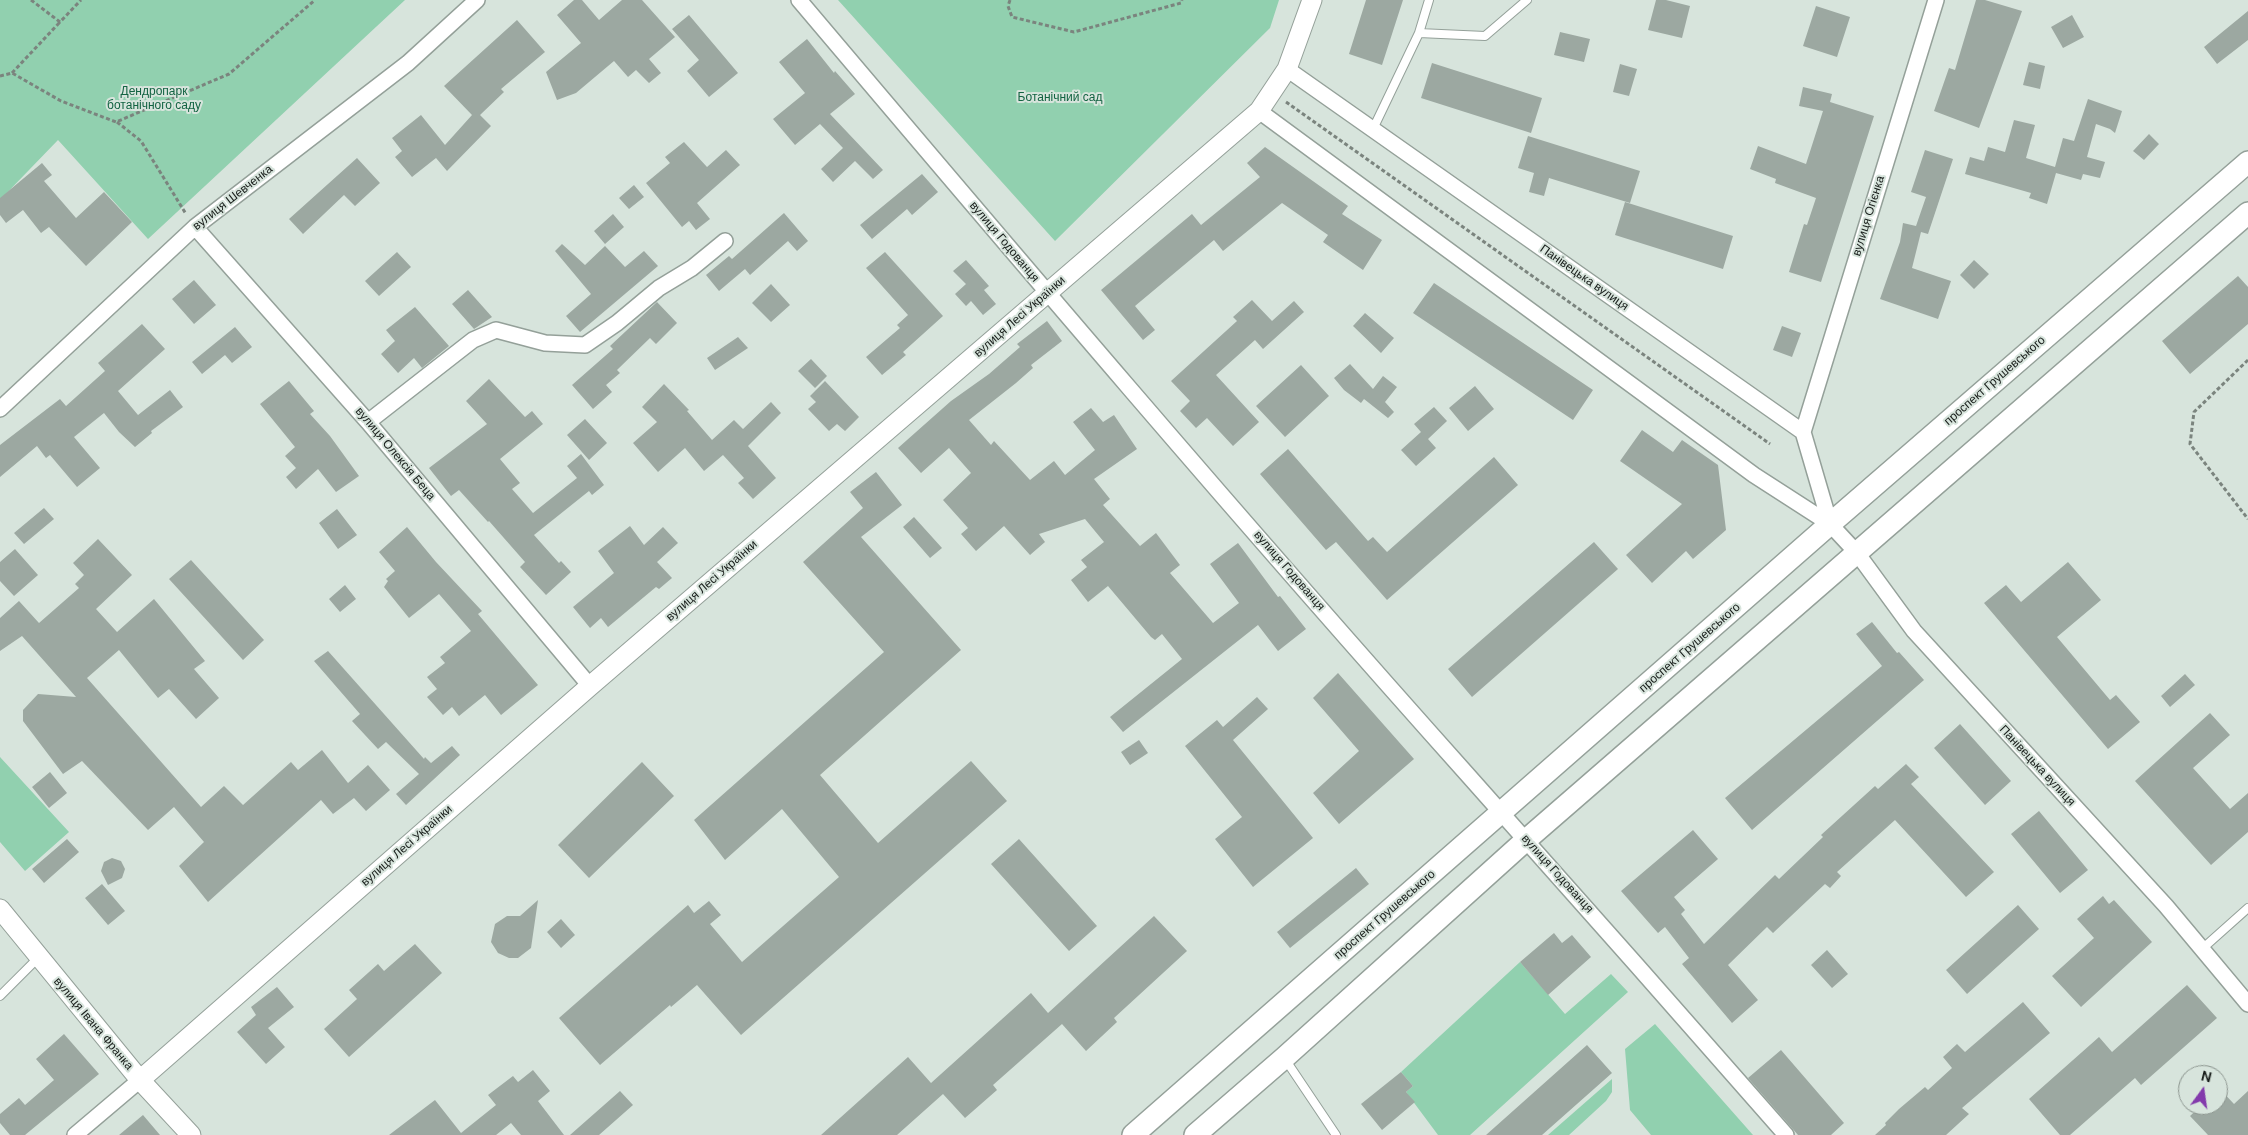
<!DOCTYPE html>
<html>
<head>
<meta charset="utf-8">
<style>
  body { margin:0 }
  #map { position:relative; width:2248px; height:1135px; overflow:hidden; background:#d7e4dc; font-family:"DM Sans",sans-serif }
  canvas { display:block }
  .north { position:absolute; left:2178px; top:1065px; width:50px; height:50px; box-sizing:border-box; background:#d7e4dc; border:1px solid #8b948e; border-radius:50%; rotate:14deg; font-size:14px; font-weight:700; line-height:20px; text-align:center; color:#181d1a }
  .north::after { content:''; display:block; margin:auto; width:18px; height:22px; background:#833aac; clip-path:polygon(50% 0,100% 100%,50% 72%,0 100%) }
</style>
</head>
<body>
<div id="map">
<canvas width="2248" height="1135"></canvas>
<div class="north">N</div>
</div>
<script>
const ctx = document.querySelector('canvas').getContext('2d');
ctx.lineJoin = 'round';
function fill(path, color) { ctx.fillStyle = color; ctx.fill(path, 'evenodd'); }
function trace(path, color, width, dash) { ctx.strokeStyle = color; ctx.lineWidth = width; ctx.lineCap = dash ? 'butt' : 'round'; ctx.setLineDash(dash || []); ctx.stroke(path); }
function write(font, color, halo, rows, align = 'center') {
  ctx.font = font + ' "DM Sans",sans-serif'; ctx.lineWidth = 4; ctx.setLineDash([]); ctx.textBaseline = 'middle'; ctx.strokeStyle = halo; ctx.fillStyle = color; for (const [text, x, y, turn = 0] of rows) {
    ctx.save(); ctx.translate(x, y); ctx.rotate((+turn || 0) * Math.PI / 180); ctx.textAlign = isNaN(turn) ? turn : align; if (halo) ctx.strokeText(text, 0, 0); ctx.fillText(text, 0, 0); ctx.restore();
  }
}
const green = new Path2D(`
  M 0,0 L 405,0 L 148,239 L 58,140 L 0,200 Z
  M 838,0 L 1279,0 L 1270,28 L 1055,241 Z
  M 0,757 L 69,832 L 25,871 L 0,842 Z
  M 1520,962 L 1565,1014 L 1611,974 L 1628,992 L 1470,1135 L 1438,1135 L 1406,1092 L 1413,1086 L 1401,1072 Z
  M 1655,1024 L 1753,1135 L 1651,1135 L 1630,1110 L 1625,1049 Z
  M 1612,1079 L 1612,1092 L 1606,1101 L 1569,1135 L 1548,1135 Z`);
const building = new Path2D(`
  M 574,0 L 582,0 L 599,20 L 622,0 L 642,0 L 675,37 L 649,59 L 661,73 L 649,83 L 636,70 L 628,77 L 614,61 L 576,93 L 557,100 L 546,72 L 581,43 L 557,15 Z
  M 1366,0 L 1403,0 L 1382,65 L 1349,54 Z
  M 1656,0 L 1666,0 L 1690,6 L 1682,38 L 1648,30 Z
  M 1976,0 L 1985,0 L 2022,11 L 1979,128 L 1934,111 L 1949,68 L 1955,70 Z
  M 1816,6 L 1850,17 L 1837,57 L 1803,46 Z
  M 2248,11 L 2248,40 L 2217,64 L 2204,47 Z
  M 689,15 L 738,73 L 709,97 L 687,71 L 699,60 L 672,29 Z
  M 2072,15 L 2084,37 L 2063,48 L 2051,27 Z
  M 517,20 L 545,52 L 501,89 L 504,92 L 480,115 L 491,126 L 447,171 L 436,158 L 412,177 L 395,157 L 402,151 L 392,138 L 421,115 L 445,145 L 472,115 L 444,86 Z
  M 1560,32 L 1590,39 L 1584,62 L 1554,55 Z
  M 807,39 L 834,73 L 835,71 L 855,94 L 830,114 L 883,170 L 873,179 L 855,161 L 833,182 L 821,169 L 843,148 L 820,124 L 795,145 L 773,119 L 805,93 L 779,62 Z
  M 2029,62 L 2045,66 L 2040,89 L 2023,85 Z
  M 1432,63 L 1542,98 L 1531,133 L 1421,98 Z
  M 1620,64 L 1637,69 L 1629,96 L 1613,92 Z
  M 1803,87 L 1832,94 L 1830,102 L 1874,116 L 1821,282 L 1789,272 L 1804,224 L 1807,225 L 1816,198 L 1775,183 L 1776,179 L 1750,169 L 1758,146 L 1806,164 L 1823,111 L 1799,106 Z
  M 2088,99 L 2122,111 L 2115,133 L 2110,129 L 2096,124 L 2087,157 L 2105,162 L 2100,178 L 2083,174 L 2081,180 L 2056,173 L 2047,204 L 2029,198 L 2031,193 L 1965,174 L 1970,157 L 1984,161 L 1988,147 L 2005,152 L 2014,120 L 2035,125 L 2026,158 L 2055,167 L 2063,138 L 2074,141 Z
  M 2149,134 L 2159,144 L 2144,160 L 2133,151 Z
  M 1528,136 L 1640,171 L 1630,203 L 1549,178 L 1544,196 L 1529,192 L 1534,173 L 1518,168 Z
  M 684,142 L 707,167 L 726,150 L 740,165 L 697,203 L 710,219 L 696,230 L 689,221 L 682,227 L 646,183 L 670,163 L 665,157 Z
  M 1265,147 L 1348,206 L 1342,214 L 1382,240 L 1363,270 L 1323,242 L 1328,235 L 1282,203 L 1223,251 L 1214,240 L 1135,306 L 1155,330 L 1143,340 L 1101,290 L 1192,214 L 1201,225 L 1260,177 L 1247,163 Z
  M 1925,150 L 1953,159 L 1928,234 L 1921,232 L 1912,268 L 1951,281 L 1938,319 L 1880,299 L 1900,242 L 1903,223 L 1916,226 L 1926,197 L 1911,192 Z
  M 357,158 L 380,183 L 355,206 L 344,195 L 303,234 L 289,219 Z
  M 42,163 L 52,175 L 44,181 L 76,218 L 104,192 L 132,222 L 86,266 L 49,227 L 41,233 L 23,210 L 6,223 L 0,215 L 0,198 Z
  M 922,174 L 938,192 L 912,215 L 907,209 L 872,239 L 860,225 Z
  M 634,185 L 644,197 L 629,209 L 619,198 Z
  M 1625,202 L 1733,236 L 1723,269 L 1615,235 Z
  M 784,213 L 808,241 L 797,251 L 788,241 L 750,275 L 745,269 L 719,291 L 706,275 L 729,256 L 732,259 Z
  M 613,214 L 624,227 L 605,244 L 594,231 Z
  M 562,244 L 585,265 L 605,246 L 625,267 L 644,251 L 658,266 L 580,332 L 566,316 L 591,294 L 555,251 Z
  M 397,252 L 411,267 L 379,296 L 365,281 Z
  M 885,252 L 943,316 L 903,352 L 906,355 L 882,375 L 866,357 L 900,328 L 897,325 L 908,315 L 866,268 Z
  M 966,260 L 989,286 L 984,290 L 996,304 L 983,315 L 971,301 L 966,306 L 955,294 L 966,284 L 953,271 Z
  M 1974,260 L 1989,274 L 1974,289 L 1960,275 Z
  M 2238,276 L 2248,287 L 2248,324 L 2190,374 L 2162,341 Z
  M 194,280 L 216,305 L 194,324 L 172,299 Z
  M 1434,283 L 1593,390 L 1573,420 L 1413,313 Z
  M 771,284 L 790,305 L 771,322 L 752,303 Z
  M 468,290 L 492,317 L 474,329 L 452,304 Z
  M 1252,300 L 1272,321 L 1294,301 L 1304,312 L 1263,349 L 1255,340 L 1216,375 L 1259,422 L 1233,446 L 1207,418 L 1196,428 L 1180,411 L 1190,401 L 1171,381 L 1237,321 L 1233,317 Z
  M 657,302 L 677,323 L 656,344 L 650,338 L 617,370 L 620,373 L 606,385 L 612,392 L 593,409 L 572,385 L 613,349 L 610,346 Z
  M 415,307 L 449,346 L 422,368 L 414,358 L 398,373 L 381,354 L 395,341 L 386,330 Z
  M 1365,313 L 1394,338 L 1381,353 L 1353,326 Z
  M 1047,321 L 1062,341 L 1031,365 L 1033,368 L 1016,383 L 969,420 L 991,445 L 994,441 L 1030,480 L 1054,461 L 1065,475 L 1095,450 L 1073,422 L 1091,408 L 1103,422 L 1114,415 L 1137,449 L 1094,479 L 1110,499 L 1103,505 L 1140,546 L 1156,533 L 1180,565 L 1170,573 L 1213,623 L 1239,603 L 1210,564 L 1238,543 L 1278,597 L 1280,596 L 1306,629 L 1278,651 L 1258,625 L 1123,732 L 1110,717 L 1182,659 L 1162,634 L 1155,640 L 1151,637 L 1108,586 L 1088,602 L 1071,580 L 1087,567 L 1081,560 L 1104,542 L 1085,519 L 1039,534 L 1045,542 L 1030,555 L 1004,526 L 976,551 L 961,534 L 968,528 L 943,500 L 971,473 L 949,448 L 921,473 L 898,448 L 951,401 L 989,374 L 1020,347 L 1017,344 Z
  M 142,324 L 165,349 L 118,391 L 138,415 L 170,390 L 183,407 L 151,431 L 152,433 L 135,447 L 119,432 L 104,413 L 74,437 L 100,468 L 77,487 L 50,455 L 46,458 L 37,446 L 0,477 L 0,445 L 60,399 L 66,406 L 105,371 L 98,363 Z
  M 1782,326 L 1801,333 L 1792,357 L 1773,350 Z
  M 235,327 L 252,347 L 232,363 L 225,355 L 202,374 L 192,362 Z
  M 738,337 L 748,348 L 715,370 L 707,358 Z
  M 811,359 L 827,376 L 815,388 L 798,371 Z
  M 1350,364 L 1373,389 L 1383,376 L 1397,387 L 1385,402 L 1394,412 L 1388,418 L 1364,399 L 1361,403 L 1344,390 L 1334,378 Z
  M 1301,365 L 1329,396 L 1285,437 L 1256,406 Z
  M 489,379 L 525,417 L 532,411 L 543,424 L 500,459 L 520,483 L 512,489 L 533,513 L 577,478 L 567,466 L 581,454 L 604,485 L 592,495 L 589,491 L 534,535 L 559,563 L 561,561 L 571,572 L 546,595 L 520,567 L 525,562 L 489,521 L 488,522 L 459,490 L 451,496 L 429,468 L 487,424 L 466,401 Z
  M 289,381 L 314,411 L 310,414 L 330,436 L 359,476 L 336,492 L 318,469 L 296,489 L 286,477 L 296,468 L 285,456 L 295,447 L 260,404 Z
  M 825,381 L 859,417 L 845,431 L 837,424 L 829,431 L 808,409 L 816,402 L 810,396 Z
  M 664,384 L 689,410 L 687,411 L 712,440 L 734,420 L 743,429 L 771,402 L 781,413 L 748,446 L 776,478 L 753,499 L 738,483 L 744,478 L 723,455 L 704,471 L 685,448 L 658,472 L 633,443 L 657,422 L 642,407 Z
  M 1475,386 L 1494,409 L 1468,431 L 1449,408 Z
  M 1434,407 L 1447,421 L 1428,439 L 1436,448 L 1416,466 L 1401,450 L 1421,432 L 1414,424 Z
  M 585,419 L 607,443 L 589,460 L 567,435 Z
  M 1642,430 L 1673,452 L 1682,440 L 1718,465 L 1726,530 L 1693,559 L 1686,551 L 1652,583 L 1626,555 L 1682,504 L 1620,461 Z
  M 1288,449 L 1368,541 L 1373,537 L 1387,552 L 1494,457 L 1518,485 L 1387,600 L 1336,542 L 1326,550 L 1260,474 Z
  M 876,472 L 902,505 L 861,537 L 961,650 L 820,775 L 878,843 L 971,761 L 1007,801 L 741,1035 L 697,985 L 671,1007 L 670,1005 L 600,1065 L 559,1018 L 688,905 L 694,913 L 709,901 L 721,915 L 710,924 L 742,962 L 839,877 L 782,809 L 725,860 L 694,820 L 884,652 L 803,562 L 863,508 L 850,492 Z
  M 44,508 L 54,519 L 24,544 L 14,533 Z
  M 337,509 L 357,535 L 338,549 L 319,523 Z
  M 914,517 L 942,548 L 930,558 L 903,527 Z
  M 630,526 L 644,545 L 663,527 L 678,543 L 657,562 L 672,578 L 659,589 L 656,587 L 608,627 L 601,618 L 590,628 L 573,607 L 614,573 L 598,551 Z
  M 407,527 L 436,562 L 482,611 L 478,614 L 538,685 L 501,715 L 485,695 L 459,716 L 452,707 L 443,715 L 427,697 L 437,689 L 427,677 L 445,663 L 440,657 L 471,631 L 439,594 L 409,618 L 384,587 L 388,581 L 386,579 L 395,571 L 379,552 Z
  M 98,539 L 132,575 L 96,609 L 117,632 L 154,599 L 205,661 L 194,669 L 219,698 L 196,719 L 169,689 L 158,698 L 119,650 L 87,678 L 201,807 L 224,786 L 243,805 L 291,762 L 298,770 L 322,750 L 348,783 L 368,765 L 390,790 L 366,811 L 354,798 L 333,814 L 321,800 L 208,902 L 179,866 L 204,842 L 174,807 L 148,830 L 82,761 L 63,774 L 23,721 L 23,710 L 38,694 L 76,697 L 22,636 L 0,651 L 0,618 L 19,601 L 39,623 L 79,588 L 75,584 L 84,575 L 73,563 Z
  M 1594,542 L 1618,569 L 1472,697 L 1448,669 Z
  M 15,549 L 38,575 L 14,596 L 0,581 L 0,562 Z
  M 191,560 L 264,640 L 243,660 L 169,579 Z
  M 2068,562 L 2101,600 L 2057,637 L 2110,700 L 2116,695 L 2140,722 L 2108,749 L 1984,603 L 2006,585 L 2021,602 Z
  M 345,585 L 356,599 L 340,612 L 329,599 Z
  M 1872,622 L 1897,653 L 1899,652 L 1924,680 L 1752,830 L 1725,798 L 1882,666 L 1856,634 Z
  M 328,651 L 424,759 L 425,757 L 431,763 L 452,746 L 460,755 L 406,805 L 396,794 L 419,774 L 386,742 L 378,749 L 352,721 L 360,714 L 314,661 Z
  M 1338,673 L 1414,759 L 1339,824 L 1313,793 L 1359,751 L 1313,698 Z
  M 2185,674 L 2195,685 L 2170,707 L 2161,696 Z
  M 1257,697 L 1268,709 L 1233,740 L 1313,838 L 1253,887 L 1215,839 L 1242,817 L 1185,746 L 1217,720 L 1223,727 Z
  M 2210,713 L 2230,735 L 2193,768 L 2230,809 L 2248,793 L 2248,832 L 2211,865 L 2135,781 Z
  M 1960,724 L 2011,781 L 1985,805 L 1934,748 Z
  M 1139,740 L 1148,753 L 1130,765 L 1121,752 Z
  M 642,762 L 674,796 L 589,878 L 558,845 Z
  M 1906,764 L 1919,777 L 1911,784 L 1994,872 L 1966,897 L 1895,820 L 1837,872 L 1841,876 L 1830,888 L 1825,884 L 1773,933 L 1767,927 L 1728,965 L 1758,1000 L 1732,1023 L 1682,964 L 1689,958 L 1665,927 L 1658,933 L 1621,891 L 1693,830 L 1718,859 L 1674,897 L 1685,910 L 1681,914 L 1704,944 L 1775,875 L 1779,879 L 1823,837 L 1821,835 L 1875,786 L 1878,789 Z
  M 50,772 L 67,793 L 49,808 L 32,787 Z
  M 2039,811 L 2088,870 L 2060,893 L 2011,834 Z
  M 67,839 L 79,852 L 44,883 L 32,869 Z
  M 1019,839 L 1097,926 L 1069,951 L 991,864 Z
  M 112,858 L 121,861 L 125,869 L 122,878 L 108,885 L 101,871 L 104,862 Z
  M 1356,868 L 1369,884 L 1290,948 L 1277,932 Z
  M 102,884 L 125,911 L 108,925 L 85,898 Z
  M 2103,896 L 2109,904 L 2114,900 L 2152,942 L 2081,1007 L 2052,976 L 2094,938 L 2077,919 Z
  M 538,900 L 531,948 L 518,958 L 509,958 L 498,953 L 491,942 L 495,924 L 507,916 L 520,916 Z
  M 2018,905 L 2039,929 L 1967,994 L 1946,970 Z
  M 1154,916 L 1187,951 L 1114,1018 L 1117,1022 L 1086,1051 L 1062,1024 L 993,1085 L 997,1090 L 965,1118 L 943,1094 L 897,1135 L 821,1135 L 908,1057 L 931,1083 L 1031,993 L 1048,1013 Z
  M 561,919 L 575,935 L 561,948 L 547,932 Z
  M 1554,933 L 1562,943 L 1572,935 L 1591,957 L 1548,995 L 1520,962 Z
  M 415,944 L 442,973 L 349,1057 L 324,1029 L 357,999 L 349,990 L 378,964 L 384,971 Z
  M 1827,950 L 1848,974 L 1832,988 L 1811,965 Z
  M 2187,985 L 2217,1018 L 2141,1085 L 2135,1078 L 2070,1135 L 2060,1135 L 2029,1099 L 2099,1037 L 2112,1052 Z
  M 277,987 L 294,1007 L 268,1028 L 285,1047 L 266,1064 L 237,1032 L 256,1015 L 251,1007 Z
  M 2023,1002 L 2050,1033 L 1962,1108 L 1969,1114 L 1946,1135 L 1875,1135 L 1886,1125 L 1885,1123 L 1899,1109 L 1925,1087 L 1928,1090 L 1952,1068 L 1943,1057 L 1957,1044 L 1965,1052 Z
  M 64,1034 L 99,1074 L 25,1135 L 10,1135 L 0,1123 L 0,1114 L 19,1098 L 25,1105 L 54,1080 L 36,1059 Z
  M 1587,1045 L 1612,1073 L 1542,1135 L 1486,1135 Z
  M 1781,1050 L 1844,1123 L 1831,1135 L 1798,1135 L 1748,1078 Z
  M 533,1070 L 550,1091 L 538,1101 L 564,1135 L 521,1135 L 511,1123 L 496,1135 L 389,1135 L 435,1100 L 461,1133 L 496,1105 L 488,1095 L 513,1076 L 518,1082 Z
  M 1401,1072 L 1413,1086 L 1406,1092 L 1415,1102 L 1382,1130 L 1361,1104 Z
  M 2218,1087 L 2234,1104 L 2248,1091 L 2248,1135 L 2208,1135 L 2190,1116 L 2202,1105 L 2218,1105 Z
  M 620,1091 L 633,1105 L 599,1135 L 570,1135 Z
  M 143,1115 L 160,1135 L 119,1135 Z`);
const path = new Path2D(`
  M 31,0 L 60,22 L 81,0
  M 1010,0 L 1008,6 L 1012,17 L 1074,32 L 1181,3 L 1182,0
  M 12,73 L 60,22
  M 0,76 L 12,73 L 61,101 L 116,122 L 229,74 L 315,0
  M 1286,102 L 1770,444
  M 117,122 L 141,141 L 186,214
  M 2248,360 L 2194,412 L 2190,444 L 2248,519`);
const service = new Path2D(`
  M 1419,33 L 1429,0
  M 1373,129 L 1419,33 L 1485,36 L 1527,0
  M 2202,949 L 2248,908
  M 0,996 L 38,958
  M 1285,1059 L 1336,1135`);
const minor = new Path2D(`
  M 799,0 C 1019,260 1239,519 1466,773 C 1573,893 1680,1014 1786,1135
  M 1287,69 L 1803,432 L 1830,524
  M 1259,111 L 1754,475 L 1830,524 L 1857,553 L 1914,631 L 2166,906 L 2248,1004
  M 195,227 L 368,422 L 590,686
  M 0,409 L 195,227 L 408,63 L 477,0
  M 368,422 L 473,340 L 496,330 L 545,343 L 585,345 L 617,323 L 659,288 L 692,268 L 725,241
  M 1803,432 L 1936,0
  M 75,1135 L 140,1080`);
const tertiary = new Path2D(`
  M 0,909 L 140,1080 L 191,1135
  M 140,1080 L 590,686 L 1259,111 L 1287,69 L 1312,0`);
const secondary = new Path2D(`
  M 1133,1135 L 1830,524 L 2248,162
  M 1195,1135 L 1284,1058 L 1526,840 L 2248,213`);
const parkNames = [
  ["Дендропарк",154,92],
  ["ботанічного саду",154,106],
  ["Ботанічний сад",1060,98]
];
const streetNames = [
  ["вулиця Шевченка",233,198,-38],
  ["вулиця Огієнка",1869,216,-73],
  ["вулиця Годованця",1004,242,50],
  ["Панівецька вулиця",1584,278,35],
  ["вулиця Лесі Українки",1020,317,-41],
  ["проспект Грушевського",1995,381,-41],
  ["вулиця Олексія Беца",395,454,50],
  ["вулиця Годованця",1289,571,49],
  ["вулиця Лесі Українки",712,581,-41],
  ["проспект Грушевського",1690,648,-41],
  ["Панівецька вулиця",2037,766,47],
  ["вулиця Лесі Українки",407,846,-41],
  ["вулиця Годованця",1557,874,48],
  ["проспект Грушевського",1385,915,-41],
  ["вулиця Івана Франка",93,1024,50]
];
fill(green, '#91d0af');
fill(building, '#9ca8a1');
trace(service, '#94a099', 10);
trace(minor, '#94a099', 18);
trace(tertiary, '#94a099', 21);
trace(secondary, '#94a099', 24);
trace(path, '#7b847e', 3, [4, 2.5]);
trace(service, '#fff', 8);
trace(minor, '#fff', 15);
trace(tertiary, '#fff', 19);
trace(secondary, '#fff', 21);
write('12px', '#136342', '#d7e4dc', parkNames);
write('12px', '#181d1a', '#d7e4dc', streetNames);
</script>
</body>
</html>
